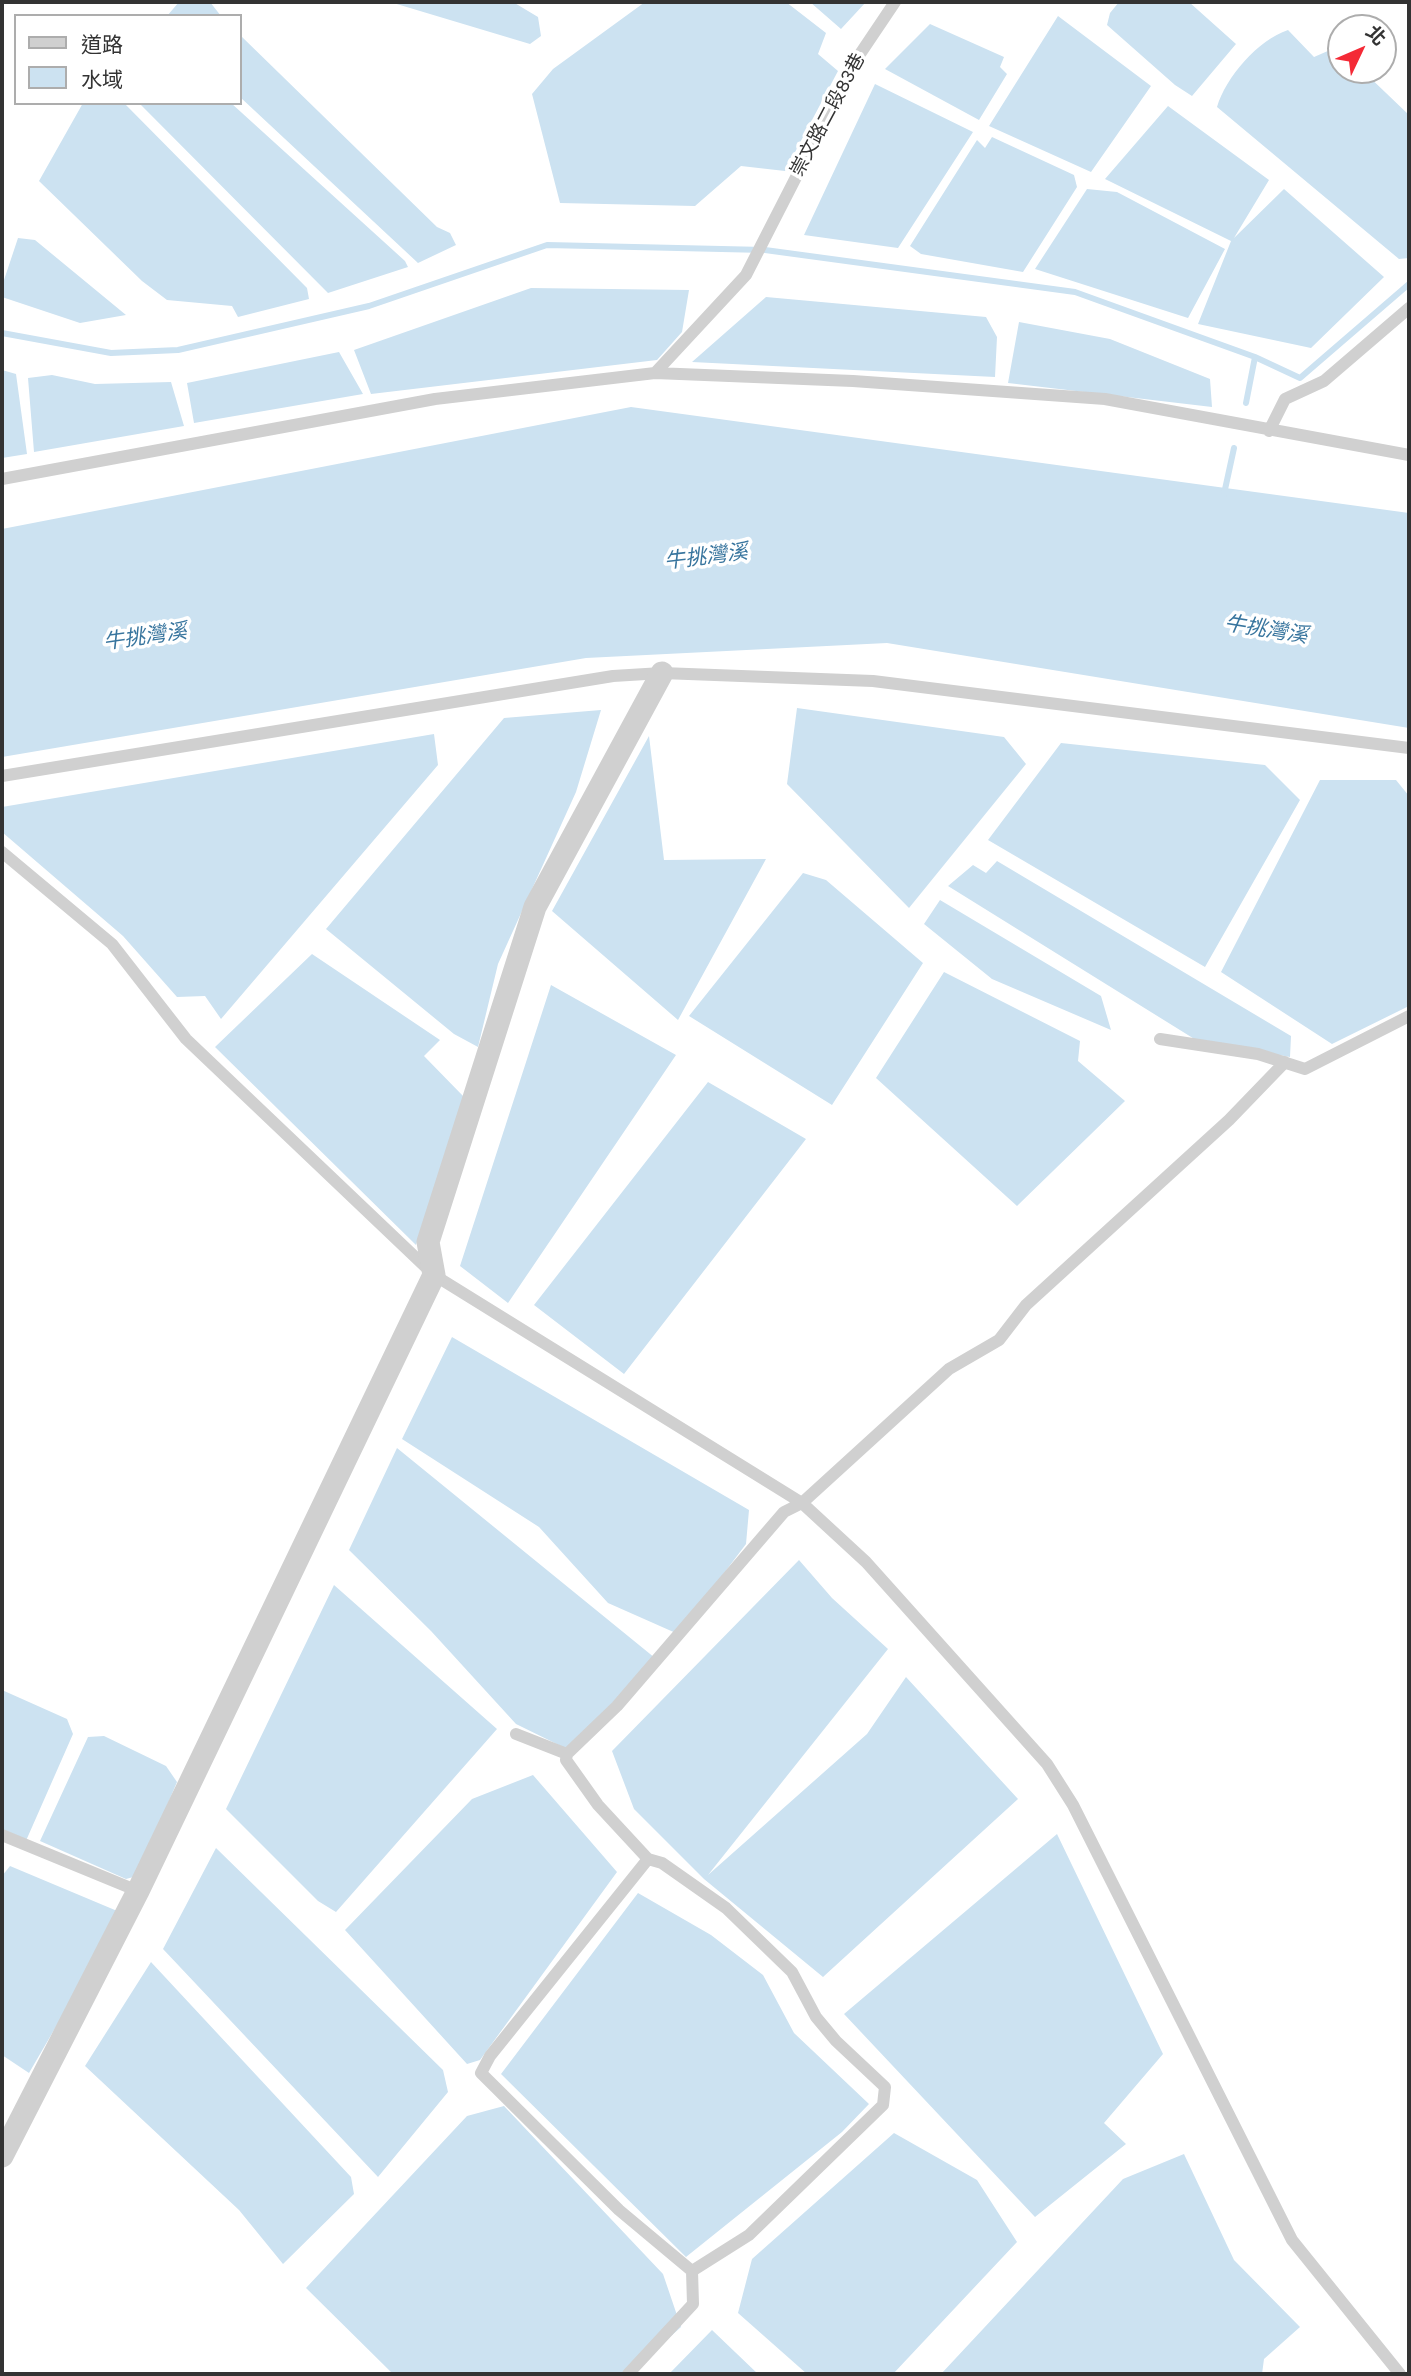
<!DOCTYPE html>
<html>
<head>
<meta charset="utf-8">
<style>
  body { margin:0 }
  #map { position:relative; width:1411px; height:2376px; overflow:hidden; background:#fff; font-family:"Work Sans","Noto Sans TC",sans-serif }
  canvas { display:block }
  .frame { position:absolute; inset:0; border:4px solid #333; pointer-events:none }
  .legend { position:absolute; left:14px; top:14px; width:228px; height:91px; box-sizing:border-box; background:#fff; border:2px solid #adadad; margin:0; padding:9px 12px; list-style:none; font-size:21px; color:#333 }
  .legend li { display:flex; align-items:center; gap:14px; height:35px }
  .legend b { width:35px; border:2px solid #adadad }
  .north { position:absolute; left:1327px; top:14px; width:70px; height:70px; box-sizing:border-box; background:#fff; border:2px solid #adadad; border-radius:50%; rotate:46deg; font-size:19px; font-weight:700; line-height:28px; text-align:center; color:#333 }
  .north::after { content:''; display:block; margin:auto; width:24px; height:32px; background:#f42a36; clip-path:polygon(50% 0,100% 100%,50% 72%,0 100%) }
</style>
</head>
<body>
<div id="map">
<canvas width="1411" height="2376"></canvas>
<div class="frame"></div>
<ul class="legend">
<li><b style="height:9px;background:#d0d0d0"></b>道路</li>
<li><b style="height:19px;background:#cce2f1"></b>水域</li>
</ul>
<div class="north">北</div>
</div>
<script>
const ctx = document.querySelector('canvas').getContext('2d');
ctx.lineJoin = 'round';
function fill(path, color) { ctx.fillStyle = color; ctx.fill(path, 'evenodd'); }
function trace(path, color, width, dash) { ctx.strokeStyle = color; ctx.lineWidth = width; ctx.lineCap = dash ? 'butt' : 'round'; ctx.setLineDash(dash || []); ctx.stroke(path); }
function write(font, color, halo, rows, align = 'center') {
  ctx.font = font + ' "Work Sans","Noto Sans TC",sans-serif'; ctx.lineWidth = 7; ctx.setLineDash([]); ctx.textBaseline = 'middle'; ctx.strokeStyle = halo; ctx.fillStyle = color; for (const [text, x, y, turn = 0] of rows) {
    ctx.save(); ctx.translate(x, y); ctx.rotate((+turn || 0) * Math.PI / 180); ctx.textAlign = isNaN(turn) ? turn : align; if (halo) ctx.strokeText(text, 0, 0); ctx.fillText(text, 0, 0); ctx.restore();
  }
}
const water = new Path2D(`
  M 179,2 L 210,2 L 221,16 L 167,16 Z
  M 390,2 L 513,2 L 538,17 L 541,36 L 530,44 Z
  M 645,2 L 786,2 L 826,33 L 818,54 L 838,71 L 785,171 L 741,166 L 695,206 L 560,203 L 532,94 L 553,69 Z
  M 810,2 L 866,2 L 841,29 Z
  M 1119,2 L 1189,2 L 1236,44 L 1192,96 L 1175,85 L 1107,25 L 1110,13 Z
  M 1058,16 L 1151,86 L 1091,172 L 989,126 Z
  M 930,24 L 1004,57 L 1000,67 L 1007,74 L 979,120 L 885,69 Z
  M 1288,30 L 1314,57 L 1337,47 L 1341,50 L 1341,70 L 1362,70 L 1409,115 L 1409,258 L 1399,259 L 1217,107 C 1226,77 1258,40 1288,30 Z
  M 240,35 L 437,227 L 450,233 L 456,245 L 418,263 L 240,97 Z
  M 875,84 L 973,132 L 898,248 L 804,235 Z
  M 83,103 L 124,103 L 307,288 L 309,299 L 238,317 L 232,306 L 167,300 L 142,281 L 39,181 Z
  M 139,103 L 231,103 L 405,261 L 408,267 L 328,293 Z
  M 1168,106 L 1269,180 L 1234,238 L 1284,189 L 1384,277 L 1311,348 L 1198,324 L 1231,241 L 1105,179 Z
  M 992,137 L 1074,175 L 1077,187 L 1023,272 L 921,254 L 910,246 L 977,140 L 985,148 Z
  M 1087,189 L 1117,192 L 1225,249 L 1188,318 L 1035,269 Z
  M 18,238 L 35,240 L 126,315 L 80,323 L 2,297 L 2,286 Z
  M 531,288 L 689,290 L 682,332 L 657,360 L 371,394 L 354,350 Z
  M 766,297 L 986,317 L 997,337 L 995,377 L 692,362 Z
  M 1019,322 L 1110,339 L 1210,379 L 1212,407 L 1008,383 Z
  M 339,352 L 363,394 L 194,423 L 187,383 Z
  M 2,370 L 16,374 L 27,454 L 2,458 Z
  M 52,375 L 95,384 L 171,382 L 184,426 L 34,452 L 28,378 Z
  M 631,407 L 1409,513 L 1409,728 L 887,643 L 586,658 L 2,757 L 2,529 Z
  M 797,708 L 1004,737 L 1026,764 L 909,908 L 787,784 Z
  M 601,710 L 576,792 L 498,964 L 478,1047 L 454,1034 L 326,929 L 504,718 Z
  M 434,734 L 438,765 L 221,1019 L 205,996 L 177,997 L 123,936 L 2,832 L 2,807 Z
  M 649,736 L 664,860 L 766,859 L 678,1020 L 552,911 Z
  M 1061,743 L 1265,765 L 1300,800 L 1205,967 L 988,840 Z
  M 1320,780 L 1396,780 L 1409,796 L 1409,1006 L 1332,1044 L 1221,972 Z
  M 997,861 L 1291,1036 L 1290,1057 L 1196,1040 L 948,886 L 973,865 L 986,873 Z
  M 803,873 L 826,880 L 923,963 L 832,1105 L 689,1016 Z
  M 940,900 L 1101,996 L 1111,1030 L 992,979 L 924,924 Z
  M 312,954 L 440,1040 L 424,1056 L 464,1097 L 416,1245 L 215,1047 Z
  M 944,972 L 1080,1041 L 1078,1061 L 1125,1101 L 1017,1206 L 876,1078 Z
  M 551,985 L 676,1055 L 508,1303 L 460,1266 Z
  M 708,1082 L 806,1139 L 624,1374 L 534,1305 Z
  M 452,1337 L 749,1510 L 746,1544 L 678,1634 L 608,1603 L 539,1527 L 402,1439 Z
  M 397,1448 L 655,1658 L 573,1752 L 516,1724 L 431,1631 L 349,1550 Z
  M 799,1560 L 832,1598 L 888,1649 L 708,1875 L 867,1734 L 906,1677 L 1018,1799 L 823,1977 L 704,1879 L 634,1809 L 612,1751 Z
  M 334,1585 L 497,1729 L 336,1912 L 318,1901 L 226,1809 Z
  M 2,1690 L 67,1719 L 73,1734 L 25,1843 L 2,1832 Z
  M 104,1736 L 166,1766 L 177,1782 L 137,1876 L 126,1879 L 40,1841 L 88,1737 Z
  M 533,1775 L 617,1872 L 480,2060 L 467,2064 L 345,1930 L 472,1799 Z
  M 1057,1834 L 1163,2054 L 1104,2123 L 1126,2144 L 1035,2217 L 844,2014 Z
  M 216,1848 L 443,2070 L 448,2092 L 378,2177 L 163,1949 Z
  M 10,1866 L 122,1913 L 29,2073 L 2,2055 L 2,1876 Z
  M 638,1893 L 711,1935 L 763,1975 L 794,2033 L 869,2104 L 842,2132 L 686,2257 L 501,2074 Z
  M 151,1962 L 351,2177 L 354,2194 L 283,2264 L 239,2210 L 85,2066 Z
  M 504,2106 L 663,2274 L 681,2327 L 629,2374 L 393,2374 L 306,2288 L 467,2116 Z
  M 894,2133 L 977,2180 L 1017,2242 L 893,2374 L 807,2374 L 738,2313 L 752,2259 Z
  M 1184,2154 L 1234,2260 L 1300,2327 L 1264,2359 L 1262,2374 L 941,2374 L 1123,2179 Z
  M 712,2330 L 758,2374 L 669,2374 Z`);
const stream = new Path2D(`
  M 2,333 L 111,353 L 178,350 L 369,306 L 547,245 L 765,250 L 1075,292 L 1255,357 L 1246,403
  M 1255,357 L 1300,378 L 1409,284
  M 1224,494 L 1234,448`);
const lane = new Path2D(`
  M 655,373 L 746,275 L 856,60 L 895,2
  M 1269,431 L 1285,399 L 1324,381 L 1409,308
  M 2,479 L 435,399 L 655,373 L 853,381 L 1105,399 L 1409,455
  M 2,776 L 613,676 L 662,673 L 873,681 L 1409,748
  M 2,852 L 112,944 L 186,1039 L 434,1275 L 802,1503 L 866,1562 L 1047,1764 L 1073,1805 L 1292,2240 L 1400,2374
  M 1160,1039 L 1258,1054 L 1305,1069 L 1409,1016
  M 516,1734 L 567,1754
  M 2,1835 L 138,1891
  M 648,1859 L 490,2056 L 481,2073 L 619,2210 L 692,2271
  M 628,2374 L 693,2304 L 692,2271 L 749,2235 L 883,2105 L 885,2087 L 836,2041 L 816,2017 L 792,1972 L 726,1908 L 662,1863 L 648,1859 L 598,1805 L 566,1760 L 567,1754 L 617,1706 L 784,1512 L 802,1503 L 949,1369 L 999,1340 L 1026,1305 L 1229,1120 L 1285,1062`);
const street = new Path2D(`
  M 2,2156 L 138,1891 L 434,1275 L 428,1242 L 535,907 L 662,673`);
const streetNames = [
  ["崇文路二段83巷",828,115,-62]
];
const waterNames = [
  ["牛挑灣溪",706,557,-7],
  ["牛挑灣溪",1266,630,9],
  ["牛挑灣溪",145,637,-8]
];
fill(water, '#cce2f1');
trace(stream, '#cce2f1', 6);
trace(lane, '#d0d0d0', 12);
trace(street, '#d0d0d0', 23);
write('19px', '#333', '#fff', streetNames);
write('italic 21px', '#38759e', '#fff', waterNames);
</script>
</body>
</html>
